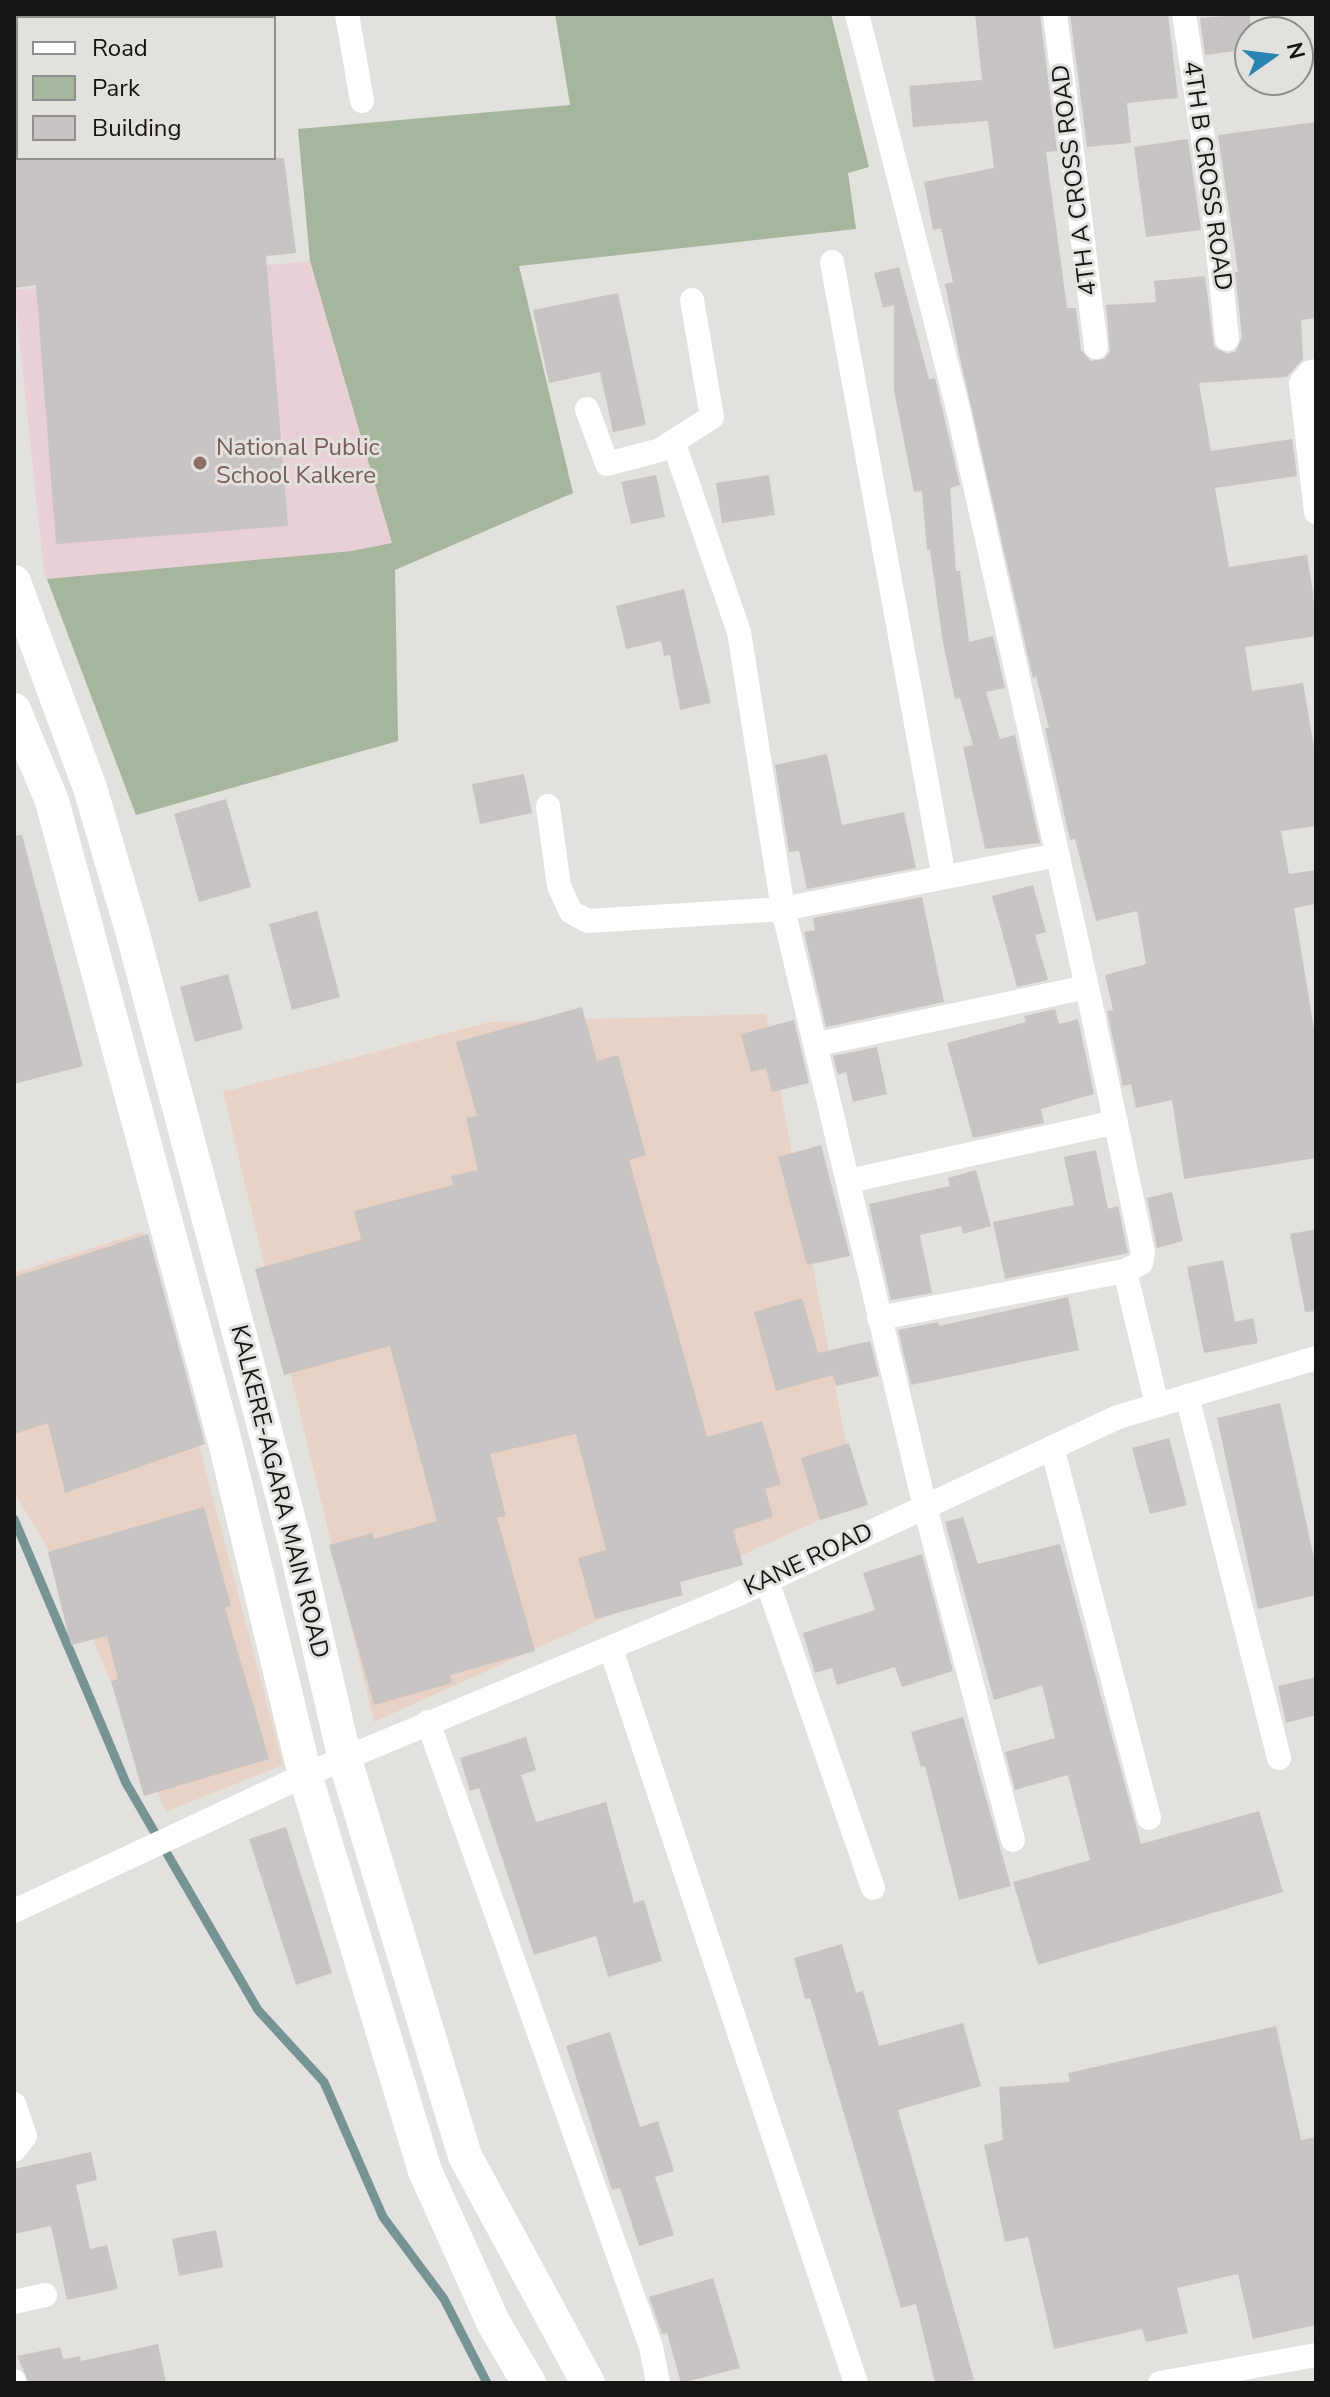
<!DOCTYPE html>
<html>
<head>
<meta charset="utf-8">
<style>
  body { margin:0 }
  #map { position:relative; width:1330px; height:2397px; overflow:hidden; background:#e3e1de; font-family:"Nunito Sans",sans-serif }
  canvas { display:block }
  .frame { position:absolute; inset:0; border:16px solid #161514; pointer-events:none }
  .legend { position:absolute; left:16px; top:16px; width:260px; height:144px; box-sizing:border-box; background:#e3e1de; border:2px solid #918f8d; margin:0; padding:10px 14px; list-style:none; font-size:24px; color:#161514 }
  .legend li { display:flex; align-items:center; gap:16px; height:40px }
  .legend b { width:40px; border:2px solid #918f8d }
  .north { position:absolute; left:1234px; top:16px; width:80px; height:80px; box-sizing:border-box; background:#e3e1de; border:2px solid #918f8d; border-radius:50%; rotate:76deg; font-size:22px; font-weight:700; line-height:32px; text-align:center; color:#161514 }
  .north::after { content:''; display:block; margin:auto; width:28px; height:36px; background:#2984b1; clip-path:polygon(50% 0,100% 100%,50% 72%,0 100%) }
</style>
</head>
<body>
<div id="map">
<canvas width="1330" height="2397"></canvas>
<div class="frame"></div>
<ul class="legend">
<li><b style="height:10px;background:#fff"></b>Road</li>
<li><b style="height:22px;background:#a5b69d"></b>Park</li>
<li><b style="height:22px;background:#c8c4c3"></b>Building</li>
</ul>
<div class="north">N</div>
</div>
<script>
const ctx = document.querySelector('canvas').getContext('2d');
ctx.lineJoin = 'round';
function fill(path, color) { ctx.fillStyle = color; ctx.fill(path, 'evenodd'); }
function trace(path, color, width, dash) { ctx.strokeStyle = color; ctx.lineWidth = width; ctx.lineCap = dash ? 'butt' : 'round'; ctx.setLineDash(dash || []); ctx.stroke(path); }
function write(font, color, halo, rows, align = 'center') {
  ctx.font = font + ' "Nunito Sans",sans-serif'; ctx.lineWidth = 6; ctx.setLineDash([]); ctx.textBaseline = 'middle'; ctx.strokeStyle = halo; ctx.fillStyle = color; for (const [text, x, y, turn = 0] of rows) {
    ctx.save(); ctx.translate(x, y); ctx.rotate((+turn || 0) * Math.PI / 180); ctx.textAlign = isNaN(turn) ? turn : align; if (halo) ctx.strokeText(text, 0, 0); ctx.fillText(text, 0, 0); ctx.restore();
  }
}
const industrial = new Path2D(`
  M 766,1014 L 857,1503 L 374,1722 L 223,1092 L 490,1022 Z
  M 143,1232 L 283,1765 L 166,1812 L 70,1585 L 14,1492 L 14,1273 Z`);
const education = new Path2D(`
  M 310,261 L 392,543 L 398,741 L 136,815 L 44,571 L 14,290 Z`);
const green = new Path2D(`
  M 555,14 L 831,14 L 869,167 L 848,173 L 856,229 L 519,266 L 573,493 L 395,570 L 398,741 L 136,815 L 47,579 L 352,551 L 392,543 L 310,261 L 298,129 L 570,105 Z`);
const stream = new Path2D(`
  M 14,1519 L 126,1783 L 258,2010 L 324,2082 L 383,2217 L 444,2299 L 487,2383`);
const building = new Path2D(`
  M 975,14 L 1040,14 L 1057,151 L 1046,152 L 1067,308 L 1076,308 L 1081,350 L 1091,361 L 1104,359 L 1110,352 L 1106,305 L 1156,302 L 1154,281 L 1205,276 L 1214,347 L 1228,354 L 1236,351 L 1242,337 L 1235,272 L 1238,272 L 1218,135 L 1316,122 L 1316,318 L 1301,320 L 1303,359 L 1287,377 L 1199,383 L 1211,451 L 1292,439 L 1297,476 L 1215,488 L 1229,567 L 1307,555 L 1313,593 L 1316,636 L 1245,647 L 1252,691 L 1303,683 L 1316,759 L 1316,826 L 1281,831 L 1289,874 L 1316,870 L 1316,904 L 1294,908 L 1316,1041 L 1316,1158 L 1184,1179 L 1172,1100 L 1136,1108 L 1131,1084 L 1123,1086 L 1107,1011 L 1113,1010 L 1105,975 L 1146,964 L 1137,911 L 1096,921 L 1075,839 L 1070,840 L 1045,728 L 1049,728 L 1036,676 L 1033,678 L 958,349 L 945,284 L 953,282 L 941,228 L 933,230 L 924,182 L 994,168 L 988,121 L 913,127 L 909,86 L 982,80 Z
  M 1070,14 L 1168,14 L 1178,98 L 1127,103 L 1131,143 L 1087,147 Z
  M 1250,14 L 1250,49 L 1205,55 L 1200,18 Z
  M 1188,139 L 1201,230 L 1146,237 L 1134,147 Z
  M 14,158 L 284,158 L 296,253 L 266,256 L 288,526 L 56,544 L 36,285 L 14,288 Z
  M 899,267 L 929,379 L 935,378 L 960,485 L 950,488 L 956,571 L 960,571 L 969,642 L 993,636 L 1005,688 L 986,692 L 1000,739 L 1015,735 L 1040,843 L 985,849 L 963,747 L 973,745 L 960,698 L 955,699 L 943,643 L 930,550 L 927,550 L 922,491 L 914,492 L 894,390 L 894,305 L 883,308 L 874,273 Z
  M 618,293 L 646,425 L 613,432 L 600,372 L 549,383 L 533,310 Z
  M 656,475 L 665,517 L 631,524 L 621,482 Z
  M 769,475 L 775,515 L 722,523 L 716,483 Z
  M 684,589 L 711,703 L 680,710 L 670,655 L 664,656 L 661,641 L 626,649 L 616,606 Z
  M 827,754 L 842,825 L 904,812 L 916,868 L 807,889 L 799,851 L 789,852 L 775,765 Z
  M 524,774 L 532,813 L 480,824 L 472,784 Z
  M 226,799 L 251,887 L 199,902 L 174,814 Z
  M 22,835 L 83,1066 L 14,1084 L 14,836 Z
  M 1033,885 L 1046,932 L 1035,935 L 1048,980 L 1017,987 L 992,896 Z
  M 922,897 L 944,1002 L 826,1027 L 804,932 L 815,930 L 813,918 Z
  M 317,911 L 340,997 L 292,1010 L 269,924 Z
  M 228,974 L 243,1029 L 195,1042 L 180,987 Z
  M 582,1007 L 597,1061 L 618,1055 L 646,1155 L 629,1160 L 707,1437 L 762,1421 L 781,1484 L 765,1489 L 773,1517 L 733,1530 L 743,1565 L 680,1582 L 683,1595 L 595,1619 L 578,1558 L 606,1550 L 576,1434 L 490,1454 L 506,1516 L 497,1518 L 535,1651 L 450,1675 L 452,1683 L 374,1705 L 329,1545 L 372,1533 L 374,1539 L 437,1521 L 390,1346 L 284,1375 L 255,1269 L 361,1240 L 354,1211 L 453,1185 L 451,1176 L 478,1170 L 466,1118 L 477,1116 L 456,1042 Z
  M 1055,1009 L 1059,1024 L 1078,1019 L 1094,1094 L 1041,1109 L 1044,1123 L 973,1138 L 947,1043 L 1026,1022 L 1024,1016 Z
  M 794,1020 L 809,1083 L 772,1092 L 766,1068 L 751,1072 L 741,1034 Z
  M 877,1047 L 887,1094 L 853,1102 L 846,1072 L 838,1075 L 833,1056 Z
  M 821,1145 L 850,1256 L 807,1265 L 778,1157 Z
  M 1096,1150 L 1108,1209 L 1118,1206 L 1128,1253 L 1005,1279 L 993,1222 L 1074,1205 L 1064,1157 Z
  M 976,1170 L 991,1226 L 963,1234 L 961,1226 L 920,1235 L 932,1293 L 891,1300 L 869,1204 L 950,1186 L 948,1178 Z
  M 1172,1192 L 1183,1241 L 1157,1248 L 1147,1198 Z
  M 1316,1229 L 1316,1311 L 1305,1312 L 1290,1234 Z
  M 148,1234 L 205,1444 L 65,1493 L 48,1423 L 14,1434 L 14,1277 Z
  M 1223,1260 L 1235,1322 L 1253,1318 L 1258,1343 L 1204,1353 L 1187,1267 Z
  M 1068,1297 L 1079,1350 L 911,1385 L 898,1330 L 938,1322 L 939,1326 Z
  M 802,1298 L 818,1353 L 870,1341 L 879,1376 L 836,1386 L 833,1375 L 776,1391 L 754,1312 Z
  M 1280,1403 L 1316,1567 L 1316,1595 L 1258,1609 L 1217,1418 Z
  M 1169,1438 L 1187,1505 L 1150,1514 L 1132,1448 Z
  M 849,1443 L 868,1505 L 820,1520 L 801,1458 Z
  M 204,1507 L 231,1606 L 225,1608 L 269,1759 L 144,1796 L 111,1681 L 118,1679 L 107,1636 L 71,1645 L 48,1552 Z
  M 963,1517 L 978,1564 L 1060,1544 L 1141,1844 L 1259,1811 L 1283,1892 L 1038,1965 L 1013,1882 L 1090,1860 L 1068,1775 L 1015,1790 L 1005,1752 L 1055,1738 L 1042,1685 L 994,1700 L 945,1522 Z
  M 922,1554 L 953,1671 L 902,1687 L 895,1667 L 837,1685 L 832,1668 L 815,1673 L 803,1633 L 875,1610 L 863,1573 Z
  M 1316,1677 L 1316,1715 L 1286,1723 L 1278,1686 Z
  M 963,1717 L 1011,1886 L 959,1900 L 925,1766 L 921,1767 L 911,1732 Z
  M 526,1737 L 536,1770 L 521,1775 L 536,1822 L 606,1802 L 634,1903 L 644,1900 L 662,1961 L 608,1977 L 596,1936 L 534,1955 L 479,1788 L 470,1791 L 460,1758 Z
  M 286,1827 L 332,1973 L 296,1985 L 249,1839 Z
  M 842,1944 L 856,1993 L 863,1991 L 879,2046 L 963,2023 L 981,2086 L 898,2110 L 974,2380 L 935,2383 L 916,2304 L 901,2308 L 810,1998 L 805,1999 L 794,1958 Z
  M 1276,2026 L 1301,2140 L 1316,2137 L 1316,2325 L 1253,2339 L 1238,2274 L 1177,2288 L 1188,2333 L 1146,2342 L 1142,2329 L 1054,2349 L 1028,2237 L 1005,2242 L 984,2145 L 1003,2140 L 999,2087 L 1070,2082 L 1068,2073 Z
  M 610,2032 L 640,2127 L 658,2121 L 674,2171 L 655,2177 L 674,2235 L 639,2246 L 620,2188 L 612,2190 L 566,2046 Z
  M 91,2152 L 97,2180 L 76,2185 L 90,2249 L 107,2245 L 118,2289 L 67,2300 L 51,2226 L 14,2234 L 14,2169 Z
  M 216,2230 L 223,2267 L 179,2276 L 172,2239 Z
  M 713,2278 L 740,2368 L 681,2383 L 667,2333 L 662,2334 L 649,2297 Z
  M 158,2344 L 166,2383 L 29,2383 L 17,2356 L 60,2347 L 63,2359 L 80,2356 L 81,2361 Z`);
const street = new Path2D(`
  M 347,14 L 362,101
  M 857,14 L 958,409 L 1087,987 L 1143,1252 L 1141,1263 L 1125,1271 L 879,1318
  M 1055,14 L 1096,347
  M 1184,14 L 1214,211 L 1227,339
  M 832,262 L 944,877
  M 1316,371 L 1310,372 L 1301,383 L 1316,512
  M 587,409 L 607,464 L 660,450 L 712,417 L 692,300
  M 674,444 L 739,632 L 783,909 L 925,1507 L 1013,1840
  M 548,806 L 559,886 L 571,912 L 588,921 L 783,909 L 1058,855
  M 818,1044 L 1087,987
  M 849,1181 L 1116,1122
  M 1125,1271 L 1157,1405
  M 1187,1396 L 1279,1758
  M 1052,1447 L 1149,1818
  M 767,1581 L 873,1888
  M 611,1649 L 856,2383
  M 428,1722 L 651,2347 L 658,2383
  M 14,1911 L 305,1775 L 734,1596 L 1118,1417 L 1316,1358
  M 14,2104 L 25,2136 L 14,2150
  M 14,2302 L 45,2295
  M 14,2381 L 14,2383
  M 1160,2383 L 1316,2355`);
const secondary = new Path2D(`
  M 14,582 L 90,788 L 133,934 L 295,1543 L 345,1760 L 465,2156 L 588,2383
  M 14,710 L 52,801 L 225,1442 L 305,1775 L 425,2171 L 494,2324 L 529,2383`);
const markers = [
  [200,463,8,"#8d6e63"]
];
const streetNames = [
  ["4TH B CROSS ROAD",1206,176,82],
  ["4TH A CROSS ROAD",1076,180,-97],
  ["KALKERE-AGARA MAIN ROAD",278,1492,76],
  ["KANE ROAD",809,1561,-25]
];
const educationNames = [
  ["National Public",216,449],
  ["School Kalkere",216,477]
];
fill(industrial, '#e8d2c6');
fill(education, '#e9cfd6');
fill(green, '#a5b69d');
trace(stream, '#779495', 9);
fill(building, '#c8c4c3');
trace(street, '#fff', 24);
trace(secondary, '#fff', 34);
for (const [x, y, r, color] of markers) { const dot = new Path2D(); dot.arc(x, y, r, 0, 2 * Math.PI); ctx.fillStyle = color; ctx.fill(dot); trace(dot, '#e3e1de', 3); }
write('24px', '#161514', '#e3e1de', streetNames);
write('24px', '#785e54', '#e3e1de', educationNames, 'left');
</script>
</body>
</html>
